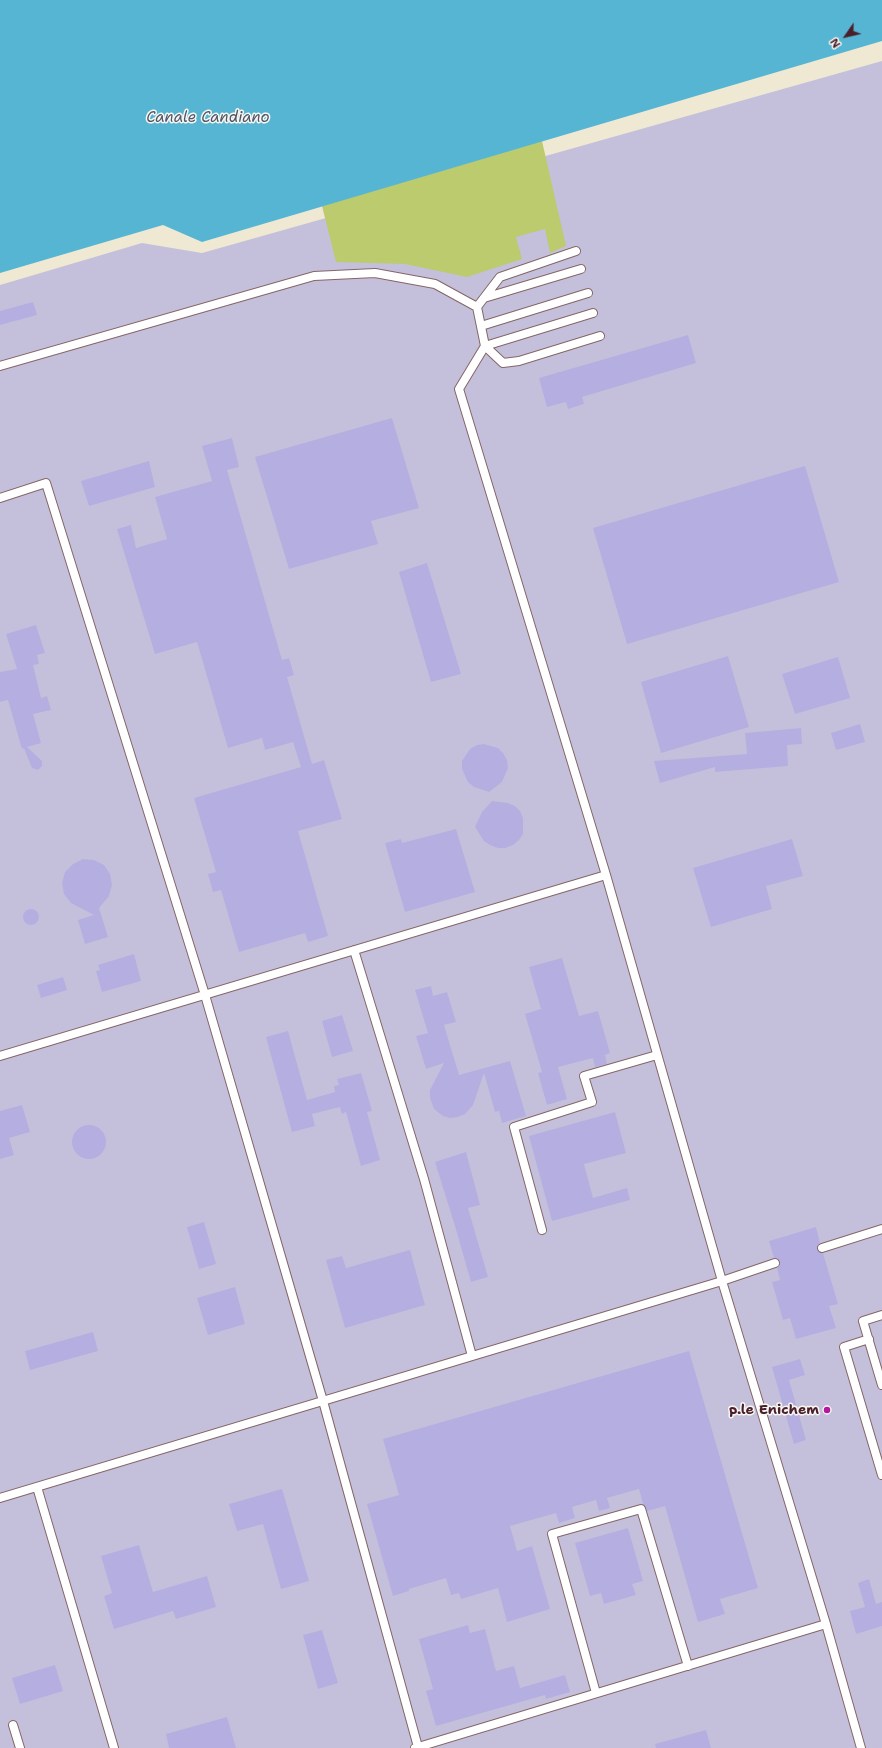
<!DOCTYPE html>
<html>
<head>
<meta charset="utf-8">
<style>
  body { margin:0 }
  #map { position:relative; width:882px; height:1748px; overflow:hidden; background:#efe9d3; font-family:"Shantell Sans",sans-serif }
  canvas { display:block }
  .north { position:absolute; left:826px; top:16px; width:40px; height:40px; -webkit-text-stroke:3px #f6f6f2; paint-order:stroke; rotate:236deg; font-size:11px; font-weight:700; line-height:16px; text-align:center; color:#4a1f2b }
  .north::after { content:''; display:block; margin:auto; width:14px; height:18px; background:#4a1f2b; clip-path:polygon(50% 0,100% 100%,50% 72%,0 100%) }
</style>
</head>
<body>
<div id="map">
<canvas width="882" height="1748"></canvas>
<div class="north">N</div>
</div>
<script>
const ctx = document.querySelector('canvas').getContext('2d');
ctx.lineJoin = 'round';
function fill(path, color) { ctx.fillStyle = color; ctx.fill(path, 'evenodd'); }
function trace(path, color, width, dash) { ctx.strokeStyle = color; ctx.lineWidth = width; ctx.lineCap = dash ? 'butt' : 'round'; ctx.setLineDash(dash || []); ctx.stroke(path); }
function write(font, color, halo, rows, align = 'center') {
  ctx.font = font + ' "Shantell Sans",sans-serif'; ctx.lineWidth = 3; ctx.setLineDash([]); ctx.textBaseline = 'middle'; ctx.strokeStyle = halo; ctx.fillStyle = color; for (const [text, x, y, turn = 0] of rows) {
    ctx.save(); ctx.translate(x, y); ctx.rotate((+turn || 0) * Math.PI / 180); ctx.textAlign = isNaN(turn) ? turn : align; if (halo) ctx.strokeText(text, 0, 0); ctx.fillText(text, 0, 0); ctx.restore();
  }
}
const industrial = new Path2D(`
  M 882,61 L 882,1748 L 0,1748 L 0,285 L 142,243 L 202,253 Z`);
const green = new Path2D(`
  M 542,141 L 566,246 L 550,253 L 545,229 L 516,237 L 522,259 L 467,277 L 405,264 L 336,262 L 322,206 Z`);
const water = new Path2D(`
  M 0,0 L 882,0 L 882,41 L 202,242 L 163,225 L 0,273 Z`);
const building = new Path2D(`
  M 33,302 L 37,315 L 0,325 L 0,311 Z
  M 688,335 L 696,363 L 582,397 L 584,404 L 568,409 L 566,402 L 547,407 L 539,378 Z
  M 392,418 L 419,508 L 371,521 L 378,544 L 289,569 L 255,457 Z
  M 232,438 L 239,467 L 227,470 L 282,660 L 289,658 L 294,675 L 287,677 L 312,764 L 324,760 L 342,819 L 298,831 L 328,936 L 308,942 L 305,933 L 239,952 L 221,890 L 213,892 L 208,874 L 216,872 L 194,798 L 301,767 L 293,742 L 265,750 L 262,738 L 228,748 L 197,642 L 155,654 L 117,529 L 131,525 L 136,548 L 167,539 L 155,497 L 212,481 L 202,446 Z
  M 149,461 L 155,487 L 89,506 L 81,481 Z
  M 805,466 L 839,582 L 627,644 L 593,528 Z
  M 427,563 L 461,674 L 431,682 L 399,572 Z
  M 36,625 L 45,653 L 37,655 L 39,664 L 33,665 L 41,698 L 47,696 L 51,710 L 33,714 L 41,743 L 27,747 L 42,761 L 42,766 L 38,770 L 32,768 L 24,748 L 22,749 L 8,700 L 0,702 L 0,672 L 17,669 L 6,634 Z
  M 728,656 L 749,727 L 661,753 L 641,682 Z
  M 838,657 L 850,698 L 795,714 L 782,674 Z
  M 860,724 L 865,742 L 836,750 L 831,733 Z
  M 801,728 L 802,744 L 787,745 L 788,766 L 715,772 L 715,767 L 660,783 L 654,761 L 747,754 L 745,733 Z
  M 484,744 L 498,748 L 503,753 L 507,760 L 508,768 L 502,782 L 489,792 L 474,787 L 468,782 L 462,769 L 462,761 L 470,749 L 477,745 Z
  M 492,801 L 508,803 L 515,806 L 520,811 L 523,818 L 523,834 L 519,840 L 513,845 L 505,848 L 498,848 L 490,845 L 484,841 L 475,827 L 482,812 Z
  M 456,829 L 475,892 L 405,912 L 385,843 L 401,839 L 402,843 Z
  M 792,839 L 803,876 L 766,886 L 772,909 L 711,927 L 693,868 Z
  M 83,859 L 94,860 L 104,865 L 110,874 L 112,885 L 109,896 L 99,908 L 108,937 L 85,944 L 78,920 L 94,915 L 71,903 L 64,894 L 62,883 L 65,872 L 73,864 Z
  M23 917a8 8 0 1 1 16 0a8 8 0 1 1-16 0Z
  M 134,954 L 141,981 L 102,992 L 96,971 L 100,970 L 98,965 Z
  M 562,958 L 579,1016 L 598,1011 L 610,1053 L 605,1055 L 607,1064 L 595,1067 L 593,1058 L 558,1067 L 567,1099 L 547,1105 L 538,1073 L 542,1072 L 525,1014 L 541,1009 L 529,967 Z
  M 63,977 L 67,990 L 41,998 L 37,985 Z
  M 431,986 L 433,996 L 447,992 L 456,1022 L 444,1025 L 459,1075 L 510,1061 L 526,1116 L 502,1123 L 499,1111 L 495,1112 L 484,1073 L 473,1105 L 465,1114 L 458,1117 L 450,1118 L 443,1116 L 434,1109 L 430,1098 L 430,1090 L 444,1063 L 426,1069 L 416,1036 L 428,1033 L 415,990 Z
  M 342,1015 L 353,1051 L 332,1057 L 322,1021 Z
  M 288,1031 L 307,1100 L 335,1092 L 334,1086 L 339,1085 L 337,1079 L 361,1073 L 372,1111 L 367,1112 L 380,1160 L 361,1166 L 346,1112 L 342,1114 L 340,1107 L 312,1114 L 315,1126 L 292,1132 L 266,1037 Z
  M 22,1105 L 30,1132 L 9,1138 L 14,1155 L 0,1159 L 0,1111 Z
  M 615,1112 L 626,1153 L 584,1164 L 593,1198 L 627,1188 L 630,1200 L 552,1221 L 529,1136 Z
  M72 1142a17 17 0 1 1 34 0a17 17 0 1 1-34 0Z
  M 466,1152 L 480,1205 L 468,1208 L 488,1277 L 471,1282 L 455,1226 L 435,1162 Z
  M 204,1222 L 216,1264 L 199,1269 L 187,1227 Z
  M 816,1227 L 820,1243 L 818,1245 L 817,1249 L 819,1252 L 823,1253 L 838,1304 L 829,1306 L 836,1328 L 796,1339 L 790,1318 L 783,1320 L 772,1282 L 780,1280 L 777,1268 L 779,1266 L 780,1262 L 778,1259 L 774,1258 L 769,1241 Z
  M 410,1250 L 425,1305 L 345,1328 L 326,1260 L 342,1256 L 346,1268 Z
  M 235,1287 L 245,1324 L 208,1335 L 197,1298 Z
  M 93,1332 L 98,1351 L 30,1370 L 25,1351 Z
  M 689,1351 L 758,1588 L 720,1599 L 725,1614 L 698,1622 L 665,1506 L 647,1511 L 643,1504 L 639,1489 L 607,1498 L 610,1508 L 599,1511 L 596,1500 L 572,1507 L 575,1518 L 559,1523 L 556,1513 L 510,1526 L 517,1551 L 532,1546 L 550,1609 L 507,1622 L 498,1588 L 461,1599 L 459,1593 L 451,1595 L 446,1578 L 409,1589 L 409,1591 L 393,1596 L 367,1504 L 399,1495 L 383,1439 Z
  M 800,1359 L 805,1375 L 789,1380 L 806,1440 L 794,1444 L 772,1367 Z
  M 282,1489 L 309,1581 L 281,1589 L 263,1524 L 237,1531 L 229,1504 Z
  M 628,1528 L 643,1581 L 632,1584 L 636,1595 L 604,1604 L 601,1593 L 590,1596 L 575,1543 Z
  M 139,1545 L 153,1592 L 207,1576 L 216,1607 L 176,1619 L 173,1611 L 114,1629 L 104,1596 L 112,1593 L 101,1556 Z
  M 869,1579 L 876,1604 L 882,1602 L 882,1626 L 856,1634 L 850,1611 L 865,1607 L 858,1583 Z
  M 468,1625 L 470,1633 L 485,1629 L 496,1671 L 514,1666 L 520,1688 L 565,1675 L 570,1692 L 546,1699 L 545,1695 L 436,1726 L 426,1691 L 433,1689 L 419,1639 Z
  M 322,1630 L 338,1683 L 318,1689 L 303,1635 Z
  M 55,1665 L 63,1691 L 20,1704 L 12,1678 Z
  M 227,1717 L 236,1748 L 169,1748 L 166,1734 Z
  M 706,1730 L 711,1748 L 656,1748 L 655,1744 Z`);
const service = new Path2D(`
  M 576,251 L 500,277 L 477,307 L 485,346 L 459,389 L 606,875 L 722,1281 L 826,1624 L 861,1748
  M 484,298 L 581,269
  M 593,313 L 485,346 L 503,363 L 519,361 L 600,336
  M 481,326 L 588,293
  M 0,366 L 314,276 L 375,273 L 435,284 L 477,307
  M 0,498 L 46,483 L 205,995 L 323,1401 L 418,1747
  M 354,950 L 424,1179 L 472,1356
  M 0,1056 L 606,875
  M 542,1230 L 514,1127 L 592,1102 L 584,1076 L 657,1055
  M 822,1248 L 882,1229
  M 882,1315 L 863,1321 L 882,1385
  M 869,1339 L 844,1347 L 882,1475
  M 37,1487 L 114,1748
  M 0,1498 L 722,1281 L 775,1263
  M 596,1693 L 552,1534 L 641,1509 L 688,1666
  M 13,1725 L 20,1748
  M 415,1748 L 826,1624`);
const markers = [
  [827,1410,4,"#b5179e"]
];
const poiNames = [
  ["p.le Enichem",819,1410]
];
const waterNames = [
  ["Canale Candiano",208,118]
];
fill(industrial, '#c4c0db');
fill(green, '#bbcb6d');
fill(water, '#55b5d3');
fill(building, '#b5afe1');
trace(service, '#846666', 10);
trace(service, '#fff', 8);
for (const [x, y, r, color] of markers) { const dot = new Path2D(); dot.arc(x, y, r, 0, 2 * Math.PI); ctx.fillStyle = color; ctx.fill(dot); trace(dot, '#f6f6f2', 1.5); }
write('bold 14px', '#4a1f2b', '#f6f6f2', poiNames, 'right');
write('italic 15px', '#4e5466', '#f6f6f2', waterNames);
</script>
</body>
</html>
